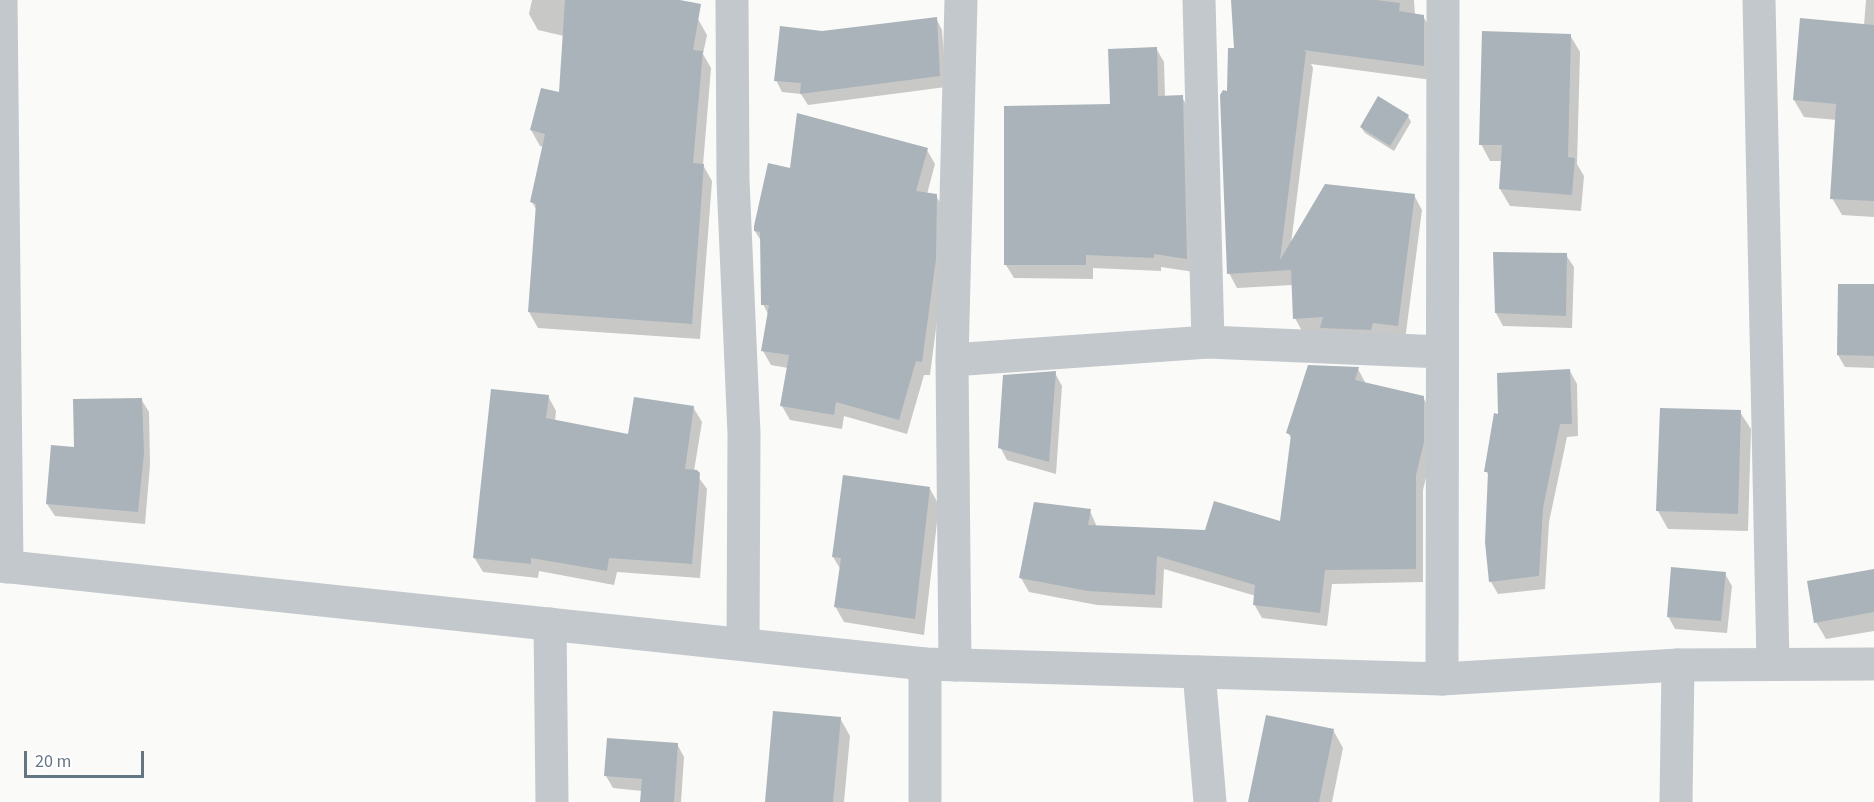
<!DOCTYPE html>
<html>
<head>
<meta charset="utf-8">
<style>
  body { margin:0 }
  #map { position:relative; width:1874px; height:802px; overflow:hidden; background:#fafaf8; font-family:"Source Sans 3",sans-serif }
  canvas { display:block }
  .scale { position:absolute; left:24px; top:751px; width:120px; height:27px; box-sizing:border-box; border:3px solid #657683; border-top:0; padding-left:8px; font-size:18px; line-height:21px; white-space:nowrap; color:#657683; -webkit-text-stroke:4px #fff; paint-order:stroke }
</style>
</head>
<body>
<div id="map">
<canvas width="1874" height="802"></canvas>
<div class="scale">20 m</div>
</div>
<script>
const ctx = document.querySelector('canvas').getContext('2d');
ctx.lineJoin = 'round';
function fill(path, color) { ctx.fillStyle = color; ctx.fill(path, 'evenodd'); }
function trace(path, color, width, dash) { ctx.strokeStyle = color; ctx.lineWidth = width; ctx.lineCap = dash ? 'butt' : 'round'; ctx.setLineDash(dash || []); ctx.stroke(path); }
const shadow = new Path2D(`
  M 532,0 L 598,0 L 698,19 L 707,35 L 703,54 L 711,68 L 703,165 L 712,181 L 700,339 L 538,328 L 529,312 L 537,211 L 532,202 L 544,147 L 540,146 L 531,130 L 560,94 L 564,36 L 538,30 L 529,14 Z
  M 1233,0 L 1414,0 L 1415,15 L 1423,16 L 1432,31 L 1432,80 L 1311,64 L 1313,68 L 1291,244 L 1414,195 L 1422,210 L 1405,340 L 1303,333 L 1295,318 L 1293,285 L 1237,288 L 1229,273 L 1228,92 L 1235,50 Z
  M 1866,0 L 1874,0 L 1874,217 L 1842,215 L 1832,198 L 1837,120 L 1804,117 L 1794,100 L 1864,25 Z
  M 936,18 L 942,30 L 946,87 L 808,105 L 801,94 L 782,92 L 776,80 L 822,32 Z
  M 1570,35 L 1580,52 L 1577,164 L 1584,176 L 1581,211 L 1510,206 L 1500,189 L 1503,161 L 1490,161 L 1481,144 Z
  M 1156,48 L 1164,62 L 1165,97 L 1182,97 L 1190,111 L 1194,272 L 1161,267 L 1161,271 L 1093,268 L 1093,279 L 1014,278 L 1006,265 L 1112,105 Z
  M 1408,116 L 1411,122 L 1394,151 L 1365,133 L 1361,127 Z
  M 927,150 L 935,164 L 927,194 L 936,196 L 945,210 L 943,274 L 930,375 L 924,375 L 907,434 L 844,416 L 842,429 L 790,420 L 782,406 L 788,368 L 771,365 L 763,351 L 769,316 L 763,304 L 761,241 L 755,231 L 791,169 Z
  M 1566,255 L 1574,267 L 1572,328 L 1503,326 L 1496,313 Z
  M 1874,286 L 1874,368 L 1845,367 L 1838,355 Z
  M 1358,369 L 1366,384 L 1423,397 L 1431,411 L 1431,457 L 1423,490 L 1423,582 L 1332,584 L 1327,626 L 1262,618 L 1254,604 L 1256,596 L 1164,569 L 1162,608 L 1097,605 L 1029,592 L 1021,578 L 1090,511 L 1097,527 L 1206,532 L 1282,523 L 1292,440 L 1288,433 Z
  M 1570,371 L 1577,384 L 1578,436 L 1567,437 L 1549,522 L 1545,589 L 1498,594 L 1491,582 L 1490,478 L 1486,471 L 1499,416 Z
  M 1055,373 L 1062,386 L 1056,474 L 1007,460 L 1000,447 Z
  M 548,396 L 556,411 L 555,421 L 630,435 L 693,407 L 702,422 L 694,471 L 707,489 L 700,578 L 617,572 L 614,585 L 539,571 L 538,578 L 483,572 L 474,557 Z
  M 141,399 L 149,412 L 150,465 L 145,524 L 55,516 L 47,504 L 76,448 Z
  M 1740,412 L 1751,429 L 1748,531 L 1668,529 L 1658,511 Z
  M 930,489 L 939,505 L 924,635 L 844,622 L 835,606 L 841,570 L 833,557 Z
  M 1874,570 L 1874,631 L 1826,639 L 1816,622 Z
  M 1725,574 L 1732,586 L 1727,633 L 1675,629 L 1668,616 Z
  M 840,718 L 850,736 L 844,802 L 766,802 Z
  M 1333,730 L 1343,748 L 1332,802 L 1249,802 Z
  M 677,744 L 684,757 L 681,802 L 641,802 L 642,791 L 613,788 L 606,776 Z`);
const building = new Path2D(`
  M 565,0 L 680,0 L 701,4 L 693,50 L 703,51 L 693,163 L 704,164 L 692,324 L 528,312 L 536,204 L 530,202 L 545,134 L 530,130 L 541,88 L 559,92 Z
  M 1231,0 L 1376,0 L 1400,3 L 1399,11 L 1424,15 L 1424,66 L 1303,50 L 1306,52 L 1280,260 L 1325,184 L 1415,194 L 1398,326 L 1373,323 L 1371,330 L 1320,328 L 1323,317 L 1293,319 L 1291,270 L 1227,274 L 1220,95 L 1223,90 L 1227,91 L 1228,48 L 1234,48 Z
  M 937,17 L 940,76 L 800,94 L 801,83 L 774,81 L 780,26 L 822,31 Z
  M 1800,18 L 1874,25 L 1874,201 L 1830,199 L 1836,104 L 1793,100 Z
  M 1482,31 L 1571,34 L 1568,157 L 1575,158 L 1572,195 L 1499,189 L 1502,145 L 1479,145 Z
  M 1157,47 L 1158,96 L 1183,95 L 1187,259 L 1154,254 L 1154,258 L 1086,255 L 1086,265 L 1004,265 L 1004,106 L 1110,104 L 1108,49 Z
  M 1378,96 L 1409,115 L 1390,146 L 1360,127 Z
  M 797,113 L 928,148 L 916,191 L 937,194 L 936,259 L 922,362 L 916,361 L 899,420 L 836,402 L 834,415 L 780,406 L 789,355 L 761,351 L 769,305 L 761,305 L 760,232 L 754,231 L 754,226 L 768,163 L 790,168 Z
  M 1493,252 L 1567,253 L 1566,316 L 1495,313 Z
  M 1838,284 L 1874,284 L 1874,356 L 1837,355 Z
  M 1308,365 L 1359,367 L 1355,380 L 1424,396 L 1424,442 L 1416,475 L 1416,569 L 1325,570 L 1320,613 L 1253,605 L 1255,585 L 1157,556 L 1155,595 L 1088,591 L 1019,578 L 1034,502 L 1091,509 L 1088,525 L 1205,530 L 1214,501 L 1280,521 L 1291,435 L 1286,433 Z
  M 1570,369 L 1572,424 L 1560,424 L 1543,508 L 1539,576 L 1489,582 L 1485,542 L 1488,472 L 1484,472 L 1494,413 L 1498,414 L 1497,373 Z
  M 1056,371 L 1049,462 L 998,448 L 1003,375 Z
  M 491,389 L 549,395 L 546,418 L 628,434 L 634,397 L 694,406 L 685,469 L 697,470 L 700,473 L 692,564 L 609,558 L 607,571 L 531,558 L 531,564 L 473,558 Z
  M 142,398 L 144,453 L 138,512 L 46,504 L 51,445 L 74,447 L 73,399 Z
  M 1660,408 L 1741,410 L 1738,514 L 1656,511 Z
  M 843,475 L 930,487 L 915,619 L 834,607 L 841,558 L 832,557 Z
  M 1671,567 L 1726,572 L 1721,621 L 1667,617 Z
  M 1874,569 L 1874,612 L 1814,623 L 1807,581 Z
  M 773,711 L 841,717 L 833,802 L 765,802 Z
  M 1266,715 L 1334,729 L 1319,802 L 1248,802 Z
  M 607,738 L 678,743 L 674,802 L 640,802 L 642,779 L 604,776 Z`);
const minor = new Path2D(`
  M 1,0 L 7,567
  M 732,0 L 733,180 L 744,434 L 743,644
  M 1199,0 L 1208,342
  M 1759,0 L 1773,663
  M 952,360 L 1208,342 L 1442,352
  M 550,624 L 552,802
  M 955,665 L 952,360 L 961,0
  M 1199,672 L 1210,802
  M 1442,679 L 1443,0
  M 925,802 L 925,664
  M 1676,802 L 1678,665`);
const tertiary = new Path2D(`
  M 0,566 L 925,664 L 1442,679 L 1678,665 L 1874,664`);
fill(shadow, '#0003');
fill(building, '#aab3b9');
trace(minor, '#c3c8cc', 33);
trace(tertiary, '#c3c8cc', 33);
</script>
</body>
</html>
